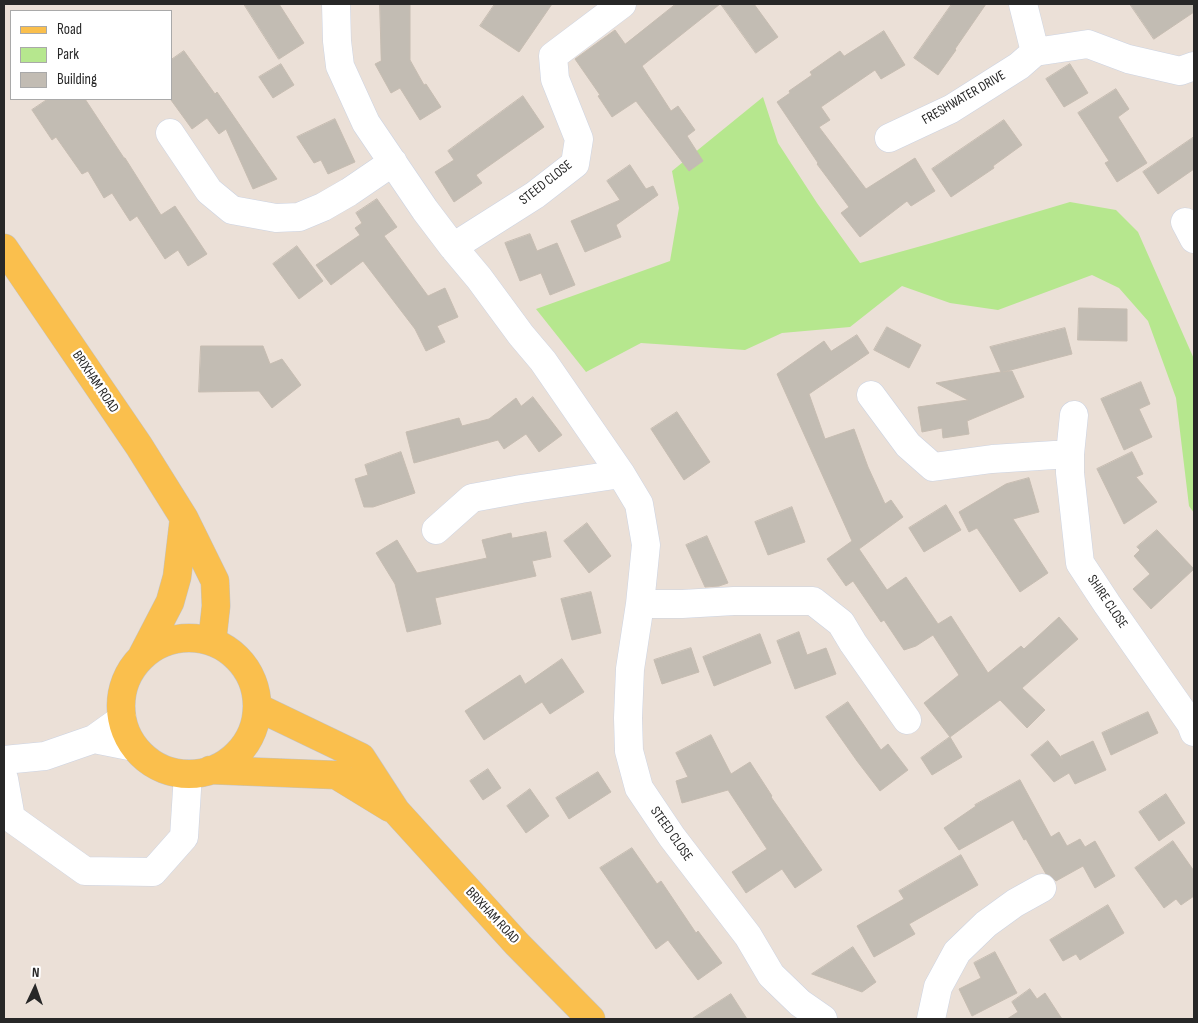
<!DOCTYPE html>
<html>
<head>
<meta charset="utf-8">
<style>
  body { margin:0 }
  #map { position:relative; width:1198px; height:1023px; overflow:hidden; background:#ebe0d7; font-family:"Sofia Sans Condensed",sans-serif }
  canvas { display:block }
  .frame { position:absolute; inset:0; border:5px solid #272727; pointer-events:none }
  .legend { position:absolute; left:10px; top:10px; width:162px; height:90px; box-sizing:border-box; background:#fff; border:1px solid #a9a9a9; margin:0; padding:6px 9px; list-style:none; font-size:15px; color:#272727 }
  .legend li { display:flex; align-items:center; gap:10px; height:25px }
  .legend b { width:25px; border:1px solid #a9a9a9 }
  .north { position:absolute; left:10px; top:963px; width:50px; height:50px; -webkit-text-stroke:4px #fff; paint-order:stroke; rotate:3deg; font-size:14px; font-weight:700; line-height:20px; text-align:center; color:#272727 }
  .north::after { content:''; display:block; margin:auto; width:18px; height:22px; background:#272727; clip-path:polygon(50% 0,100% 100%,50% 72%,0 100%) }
</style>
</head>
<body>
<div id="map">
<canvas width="1198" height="1023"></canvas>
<div class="frame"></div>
<ul class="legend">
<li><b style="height:6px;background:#fabf4d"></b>Road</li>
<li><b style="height:14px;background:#b6e78e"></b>Park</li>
<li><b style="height:14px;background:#c2bcb3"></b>Building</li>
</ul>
<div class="north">N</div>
</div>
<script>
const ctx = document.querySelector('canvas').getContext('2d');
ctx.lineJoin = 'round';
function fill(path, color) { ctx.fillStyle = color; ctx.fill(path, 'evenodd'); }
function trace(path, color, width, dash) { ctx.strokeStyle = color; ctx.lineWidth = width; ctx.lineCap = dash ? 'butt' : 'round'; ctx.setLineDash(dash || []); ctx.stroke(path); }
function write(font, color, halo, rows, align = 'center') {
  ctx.font = font + ' "Sofia Sans Condensed",sans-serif'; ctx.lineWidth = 4.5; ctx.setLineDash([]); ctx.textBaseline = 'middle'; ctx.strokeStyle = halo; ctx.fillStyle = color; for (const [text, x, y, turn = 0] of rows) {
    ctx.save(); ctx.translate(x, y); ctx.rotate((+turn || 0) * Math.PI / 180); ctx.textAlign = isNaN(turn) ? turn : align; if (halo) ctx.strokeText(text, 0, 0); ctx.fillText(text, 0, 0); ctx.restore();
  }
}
const green = new Path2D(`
  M 763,97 L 778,143 L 817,203 L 860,263 L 932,243 L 1070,202 L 1116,210 L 1138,232 L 1194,359 L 1194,513 L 1189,506 L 1176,398 L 1148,321 L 1119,288 L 1092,275 L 998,310 L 950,303 L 902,286 L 850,327 L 782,333 L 745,350 L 641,343 L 586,372 L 536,309 L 670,261 L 679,208 L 672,171 Z`);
const building = new Path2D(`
  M 244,4 L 279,4 L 304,43 L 279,59 Z
  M 380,4 L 410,4 L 410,60 L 424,85 L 426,84 L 441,107 L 420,120 L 400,88 L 391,93 L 375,64 L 381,61 Z
  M 495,4 L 552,4 L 519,52 L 480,26 Z
  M 676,4 L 720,4 L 642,66 L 671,111 L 678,106 L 695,130 L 687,136 L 703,161 L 689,171 L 636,101 L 612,117 L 598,96 L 600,95 L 575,59 L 615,30 L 625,44 Z
  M 721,4 L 754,4 L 778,37 L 756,53 Z
  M 952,4 L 986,4 L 955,49 L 956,50 L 938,75 L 914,58 Z
  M 1130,4 L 1194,4 L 1194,12 L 1154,39 Z
  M 884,31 L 905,65 L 881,79 L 875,70 L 821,107 L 830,120 L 819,127 L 866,189 L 915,158 L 935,191 L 911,206 L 907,201 L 860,237 L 841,213 L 849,207 L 817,164 L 818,163 L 777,102 L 790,93 L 789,91 L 812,75 L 810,72 L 840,51 L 844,56 Z
  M 184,51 L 215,94 L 217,92 L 277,179 L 253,189 L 226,129 L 219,134 L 207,118 L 192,129 L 171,100 L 171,60 Z
  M 281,64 L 294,85 L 273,98 L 259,77 Z
  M 1070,64 L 1088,93 L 1064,107 L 1046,79 Z
  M 1116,89 L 1129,109 L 1118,117 L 1147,163 L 1117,182 L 1105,163 L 1109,161 L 1078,113 Z
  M 523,96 L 544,127 L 476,175 L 482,183 L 454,202 L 435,172 L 454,160 L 448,151 Z
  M 48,99 L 85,99 L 124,158 L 125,158 L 161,215 L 175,206 L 207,254 L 188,266 L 178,250 L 165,259 L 137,216 L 130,221 L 112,193 L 104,198 L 88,171 L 82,174 L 56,137 L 52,140 L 32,110 Z
  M 335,119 L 355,162 L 328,174 L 321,160 L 314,163 L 297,137 Z
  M 1004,120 L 1022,145 L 993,166 L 994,168 L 951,197 L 932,169 Z
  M 1194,137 L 1194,169 L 1158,194 L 1143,172 Z
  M 630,165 L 646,189 L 653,186 L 658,195 L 616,225 L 621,237 L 585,252 L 571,221 L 620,200 L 607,181 Z
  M 377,199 L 397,227 L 384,236 L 428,296 L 445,288 L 458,317 L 437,326 L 445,342 L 426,351 L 415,329 L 363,261 L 331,285 L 316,265 L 360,235 L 355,228 L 362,223 L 356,213 Z
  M 530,234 L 537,251 L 557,243 L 575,285 L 550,295 L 541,273 L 520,281 L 505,243 Z
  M 297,246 L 323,281 L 299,299 L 273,264 Z
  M 1079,308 L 1127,309 L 1127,341 L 1078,340 Z
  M 887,327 L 921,345 L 909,368 L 874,350 Z
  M 1065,328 L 1072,354 L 1003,372 L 1012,371 L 1024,397 L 967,421 L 969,434 L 943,438 L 942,428 L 922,432 L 918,407 L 968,400 L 936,383 L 1001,372 L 990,347 Z
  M 857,335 L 869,353 L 809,394 L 825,439 L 854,429 L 868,467 L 885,504 L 891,500 L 903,517 L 859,549 L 887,590 L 906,577 L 938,624 L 951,616 L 988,673 L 1021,646 L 1024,649 L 1059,617 L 1078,639 L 1022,688 L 1045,710 L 1027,728 L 1000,700 L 950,737 L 924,703 L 959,675 L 933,635 L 916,646 L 904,650 L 884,620 L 881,622 L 853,581 L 846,586 L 827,559 L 852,541 L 777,374 L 824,341 L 831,351 Z
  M 201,346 L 263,346 L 270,364 L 282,359 L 301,385 L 272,408 L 259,391 L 199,392 Z
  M 1141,382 L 1150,404 L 1139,409 L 1152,437 L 1124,450 L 1101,399 Z
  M 533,397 L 562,435 L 539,452 L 526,434 L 504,449 L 498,440 L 414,463 L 406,432 L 459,418 L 462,426 L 489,419 L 516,398 L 521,406 Z
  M 677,412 L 710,462 L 684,480 L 651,429 Z
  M 401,452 L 415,493 L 373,507 L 364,507 L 355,479 L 368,475 L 365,465 Z
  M 1132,452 L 1143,474 L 1136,477 L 1157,502 L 1124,524 L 1097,469 Z
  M 1029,478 L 1039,512 L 1013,519 L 1048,573 L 1020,592 L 977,528 L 969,532 L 959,512 L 1006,484 Z
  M 946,505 L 961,530 L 924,552 L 909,528 Z
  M 792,507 L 805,542 L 768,555 L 755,522 Z
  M 587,523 L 611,556 L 589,573 L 564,541 Z
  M 1157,530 L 1194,569 L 1151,609 L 1133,589 L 1150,574 L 1134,556 L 1140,550 L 1137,547 Z
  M 546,532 L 551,557 L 532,561 L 536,576 L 435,598 L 441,624 L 407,632 L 395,584 L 376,553 L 397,540 L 417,573 L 487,558 L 482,540 L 511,533 L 512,538 Z
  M 707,536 L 728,583 L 719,586 L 705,587 L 686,545 Z
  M 591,592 L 601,633 L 572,640 L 561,599 Z
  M 799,632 L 807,655 L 826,648 L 836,674 L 795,689 L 777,641 Z
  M 760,634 L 771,663 L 714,686 L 703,657 Z
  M 691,648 L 699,672 L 662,684 L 654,660 Z
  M 562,659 L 584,692 L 550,714 L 542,702 L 484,740 L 465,711 L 520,675 L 525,684 Z
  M 848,702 L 881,750 L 888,744 L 908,770 L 880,791 L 857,761 L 826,717 Z
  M 1148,712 L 1158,733 L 1111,755 L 1102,733 Z
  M 711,735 L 731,774 L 750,762 L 772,796 L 771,797 L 822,870 L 795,888 L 782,869 L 746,893 L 732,872 L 767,849 L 728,790 L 682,803 L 676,781 L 688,777 L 676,753 Z
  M 950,737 L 962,757 L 932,775 L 921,758 Z
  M 1048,741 L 1063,760 L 1061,756 L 1093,741 L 1106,770 L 1075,784 L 1069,773 L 1054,782 L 1031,755 Z
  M 488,769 L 501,788 L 483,800 L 470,781 Z
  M 598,772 L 611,792 L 569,819 L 556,798 Z
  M 1020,780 L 1051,837 L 1059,832 L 1067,846 L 1080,839 L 1085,847 L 1095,841 L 1115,876 L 1095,888 L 1083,866 L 1056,881 L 1050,875 L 1046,874 L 1026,839 L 1024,840 L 1013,820 L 959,850 L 944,828 L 976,806 L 975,805 Z
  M 530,789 L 549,816 L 526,833 L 507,806 Z
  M 1166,794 L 1185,823 L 1159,841 L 1139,812 Z
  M 1173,841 L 1194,871 L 1194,896 L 1181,905 L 1176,899 L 1164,908 L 1135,868 Z
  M 632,848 L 657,884 L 661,881 L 696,933 L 698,931 L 722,963 L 698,980 L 668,940 L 656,949 L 600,868 Z
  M 961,855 L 978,885 L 909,924 L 915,934 L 874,957 L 857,926 L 904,899 L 899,891 Z
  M 1108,905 L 1124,933 L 1080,960 L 1076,954 L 1063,961 L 1050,940 Z
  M 853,947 L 876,982 L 862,992 L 812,974 Z
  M 995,952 L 1017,993 L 972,1016 L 959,989 L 981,978 L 974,963 Z
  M 1030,989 L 1037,999 L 1045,993 L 1062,1019 L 1007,1019 L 1018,1012 L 1012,1002 Z
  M 731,994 L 747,1019 L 692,1019 Z`);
const minor = new Path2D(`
  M 336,4 L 337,41 L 340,66 L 366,123 L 425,210 L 453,247 L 479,278 L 521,335 L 543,361 L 621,474 L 639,504 L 646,545 L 640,604 L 630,669 L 628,718 L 629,751 L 639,788 L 672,837 L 748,936 L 771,975 L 800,1003 L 823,1019
  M 1023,4 L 1035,52
  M 170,133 L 209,191 L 232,210 L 276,218 L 299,217 L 323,207 L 349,192 L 393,162
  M 889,138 L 951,109 L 1019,66 L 1035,52 L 1088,44 L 1128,59 L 1180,71 L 1194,66
  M 1185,222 L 1194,239
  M 453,247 L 535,195 L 575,164 L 579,139 L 555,79 L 553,56 L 622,4
  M 871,395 L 908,445 L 933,467 L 992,459 L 1070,454 L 1070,473 L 1080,563 L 1107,604 L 1191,724 L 1194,732
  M 1070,454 L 1074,415
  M 436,530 L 472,498 L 521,489 L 621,474
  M 640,604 L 682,604 L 734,601 L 813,601 L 841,623 L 853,643 L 907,720
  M 94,739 L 134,747
  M 4,760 L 45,756 L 94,739 L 122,719
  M 4,779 L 11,818 L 85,871 L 153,872 L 184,837 L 188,774
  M 931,1019 L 938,987 L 957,952 L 986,924 L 1015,903 L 1042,888`);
const primary = new Path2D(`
  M 4,248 L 139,446 L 184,518 L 215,581 L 216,606 L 212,642
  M121 706a68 68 0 1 1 136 0a68 68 0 1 1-136 0Z
  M 142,656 L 170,602 L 177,577 L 184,518
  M 257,707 L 361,757 L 396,811 L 517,944 L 591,1019
  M 210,770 L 336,775 L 390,808`);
const streetNames = [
  ["FRESHWATER DRIVE",964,98,-30],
  ["STEED CLOSE",546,183,-38],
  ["BRIXHAM ROAD",95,382,56],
  ["SHIRE CLOSE",1107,602,56],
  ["STEED CLOSE",671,834,55],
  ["BRIXHAM ROAD",492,916,47]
];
fill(green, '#b6e78e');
fill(building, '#c2bcb3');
trace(building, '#c6bcb1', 1);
trace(minor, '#ccd3e2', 29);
trace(primary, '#c3c3c3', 29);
trace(minor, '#fff', 28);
trace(primary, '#fabf4d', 28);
write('14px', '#272727', '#fff', streetNames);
</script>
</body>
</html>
